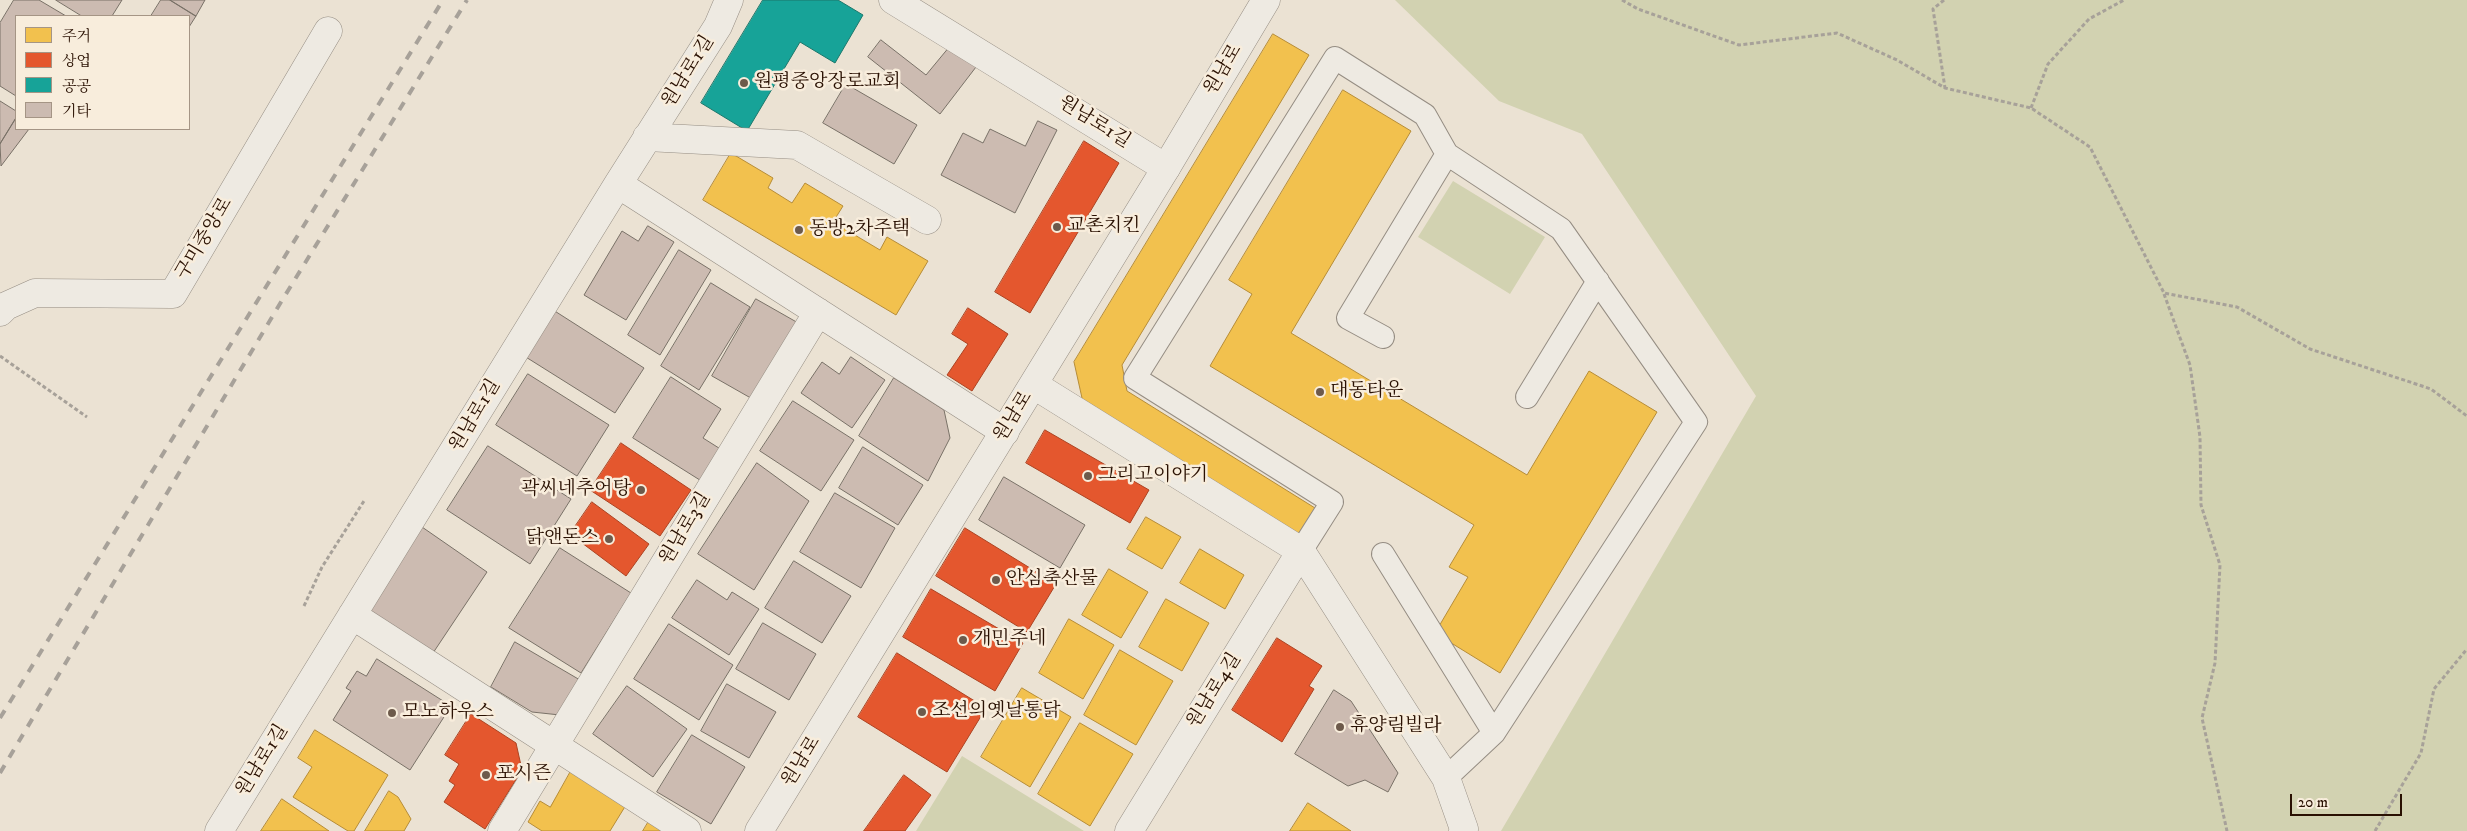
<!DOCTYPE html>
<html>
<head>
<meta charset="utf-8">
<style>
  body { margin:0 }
  #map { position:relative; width:2467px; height:831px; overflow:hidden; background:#ebe2d3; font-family:"IM FELL DW Pica","Noto Serif KR",serif }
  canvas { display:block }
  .legend { position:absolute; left:15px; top:15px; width:175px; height:115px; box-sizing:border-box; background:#f8eddc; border:1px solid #a59585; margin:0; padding:6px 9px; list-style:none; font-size:15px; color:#291002 }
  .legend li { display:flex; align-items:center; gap:10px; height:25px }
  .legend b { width:25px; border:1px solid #a59585 }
  .scale { position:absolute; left:2290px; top:794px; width:112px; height:22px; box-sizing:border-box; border:2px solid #291002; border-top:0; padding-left:6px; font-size:15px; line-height:18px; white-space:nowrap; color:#291002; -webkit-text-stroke:4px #f8eddc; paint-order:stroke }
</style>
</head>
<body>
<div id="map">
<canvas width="2467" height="831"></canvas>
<ul class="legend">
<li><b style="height:14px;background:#f2c14e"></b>주거</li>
<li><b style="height:14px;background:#e4572e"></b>상업</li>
<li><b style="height:14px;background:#17a398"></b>공공</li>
<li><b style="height:14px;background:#ccbbb1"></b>기타</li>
</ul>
<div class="scale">20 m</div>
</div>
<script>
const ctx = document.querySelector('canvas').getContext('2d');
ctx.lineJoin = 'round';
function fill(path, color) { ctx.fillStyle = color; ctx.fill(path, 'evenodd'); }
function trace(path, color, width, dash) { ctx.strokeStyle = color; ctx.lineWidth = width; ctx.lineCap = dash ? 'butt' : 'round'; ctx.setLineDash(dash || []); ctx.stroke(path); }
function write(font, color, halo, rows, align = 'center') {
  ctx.font = font + ' "IM FELL DW Pica","Noto Serif KR",serif'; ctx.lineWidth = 5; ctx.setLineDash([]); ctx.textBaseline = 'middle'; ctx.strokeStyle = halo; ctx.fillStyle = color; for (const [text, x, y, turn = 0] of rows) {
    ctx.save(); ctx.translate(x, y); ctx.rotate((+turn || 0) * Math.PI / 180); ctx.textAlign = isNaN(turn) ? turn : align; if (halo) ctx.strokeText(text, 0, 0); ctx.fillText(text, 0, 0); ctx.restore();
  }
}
const green = new Path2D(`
  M 1395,0 L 2467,0 L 2467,831 L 1501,831 L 1756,396 L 1582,134 L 1499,101 Z
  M 1453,181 L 1545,237 L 1510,294 L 1418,237 Z
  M 962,756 L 1084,831 L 916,831 Z`);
const homes = new Path2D(`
  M 1273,34 L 1309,55 L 1122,365 L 1127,391 L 1315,508 L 1295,539 L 1084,407 L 1074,362 Z
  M 1343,90 L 1411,131 L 1291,333 L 1527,475 L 1589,371 L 1657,412 L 1500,673 L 1435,633 L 1468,577 L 1449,567 L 1474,525 L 1210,366 L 1252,294 L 1229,280 Z
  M 731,153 L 773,178 L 768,188 L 792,203 L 805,183 L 843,206 L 833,222 L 880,250 L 887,237 L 928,261 L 896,315 L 703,200 Z
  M 1146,517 L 1181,537 L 1162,569 L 1127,549 Z
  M 1200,549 L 1244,575 L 1225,609 L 1180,583 Z
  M 1109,569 L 1148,592 L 1121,638 L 1082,615 Z
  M 1166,599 L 1209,623 L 1182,671 L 1139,647 Z
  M 1069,619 L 1114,645 L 1083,699 L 1039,673 Z
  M 1120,650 L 1173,681 L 1136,745 L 1084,715 Z
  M 1022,688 L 1071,717 L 1030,787 L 981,757 Z
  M 1080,723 L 1133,754 L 1090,826 L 1038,794 Z
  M 315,730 L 388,775 L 354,831 L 348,831 L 293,797 L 312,767 L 298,758 Z
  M 571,771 L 626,805 L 610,831 L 542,831 L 528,822 L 540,801 L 550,807 Z
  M 389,791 L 398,797 L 411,819 L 404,831 L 365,831 Z
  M 282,799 L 329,831 L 261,831 Z
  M 1308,803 L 1351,831 L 1290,831 Z
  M 649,821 L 666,831 L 643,831 Z`);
const shops = new Path2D(`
  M 1084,141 L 1119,163 L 1030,313 L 995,292 Z
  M 968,308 L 1008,334 L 972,391 L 947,375 L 968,344 L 952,334 Z
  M 1045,430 L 1149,490 L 1130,523 L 1026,463 Z
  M 621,443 L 691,490 L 660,536 L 590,490 Z
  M 592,502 L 649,544 L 626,576 L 570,534 Z
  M 965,528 L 1056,584 L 1027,632 L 936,576 Z
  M 931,589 L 1023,643 L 995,691 L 903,637 Z
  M 1277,638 L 1322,666 L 1309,686 L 1314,689 L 1282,742 L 1232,710 Z
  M 897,653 L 986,708 L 947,772 L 858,717 Z
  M 471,714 L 516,743 L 522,770 L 485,829 L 444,802 L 455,785 L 449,781 L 459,764 L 445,755 Z
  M 904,775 L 931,795 L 905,831 L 864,831 Z`);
const public = new Path2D(`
  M 763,0 L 838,0 L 863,15 L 835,63 L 800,42 L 747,131 L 701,103 Z`);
const building = new Path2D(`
  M 14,0 L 39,0 L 66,16 L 16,16 L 16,96 L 0,86 L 0,23 Z
  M 56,0 L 122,0 L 112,16 L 82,16 Z
  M 161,0 L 170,0 L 196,16 L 189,27 L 189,16 L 151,16 Z
  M 170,0 L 205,0 L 196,16 Z
  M 881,40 L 926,75 L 950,46 L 976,67 L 940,114 L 868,57 Z
  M 846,84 L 917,125 L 894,164 L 823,123 Z
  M 0,101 L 16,111 L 16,118 L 0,144 Z
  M 16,118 L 16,129 L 29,129 L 1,166 L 0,144 Z
  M 1038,121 L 1057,130 L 1015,213 L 941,175 L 963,133 L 983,143 L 990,129 L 1025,146 Z
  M 648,226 L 674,242 L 626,320 L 584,295 L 622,231 L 638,241 Z
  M 679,250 L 711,270 L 660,355 L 628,335 Z
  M 711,283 L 750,307 L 699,390 L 661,366 Z
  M 756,299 L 800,324 L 756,401 L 712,376 Z
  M 550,308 L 644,368 L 615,413 L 521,354 Z
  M 851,357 L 885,380 L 852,428 L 801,393 L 822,362 L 839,374 Z
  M 528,374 L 609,425 L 577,476 L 496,425 Z
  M 671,377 L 721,409 L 703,438 L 722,450 L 703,482 L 633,438 Z
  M 894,378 L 944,410 L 950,438 L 928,481 L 859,436 Z
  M 793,401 L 854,440 L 821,491 L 760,451 Z
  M 488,446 L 571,499 L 530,564 L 447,510 Z
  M 863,447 L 923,485 L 898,525 L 839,488 Z
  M 757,463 L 809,501 L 754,590 L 698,554 Z
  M 1004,477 L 1085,525 L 1060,568 L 979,520 Z
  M 835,493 L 895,528 L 861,588 L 800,552 Z
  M 422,527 L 487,572 L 431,656 L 365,611 Z
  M 560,548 L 631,593 L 581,673 L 509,628 Z
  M 794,561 L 851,596 L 822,643 L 765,608 Z
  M 697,580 L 727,600 L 732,592 L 759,609 L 729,655 L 672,618 Z
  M 763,623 L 816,654 L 789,700 L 736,669 Z
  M 669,624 L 733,665 L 699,720 L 634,679 Z
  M 515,642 L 580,680 L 560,715 L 532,712 L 491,687 Z
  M 377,659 L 451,706 L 410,770 L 333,720 L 351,691 L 346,688 L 357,671 L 366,676 Z
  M 727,684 L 776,712 L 749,758 L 701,731 Z
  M 627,686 L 687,729 L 653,777 L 593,734 Z
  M 1334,690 L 1351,701 L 1398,773 L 1388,792 L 1365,780 L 1348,786 L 1295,754 Z
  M 692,735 L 745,767 L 711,824 L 657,792 Z`);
const path = new Path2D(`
  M 1622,0 L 1638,9 L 1739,45 L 1837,33 L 1897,60 L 1945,88 L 2031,108 L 2090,147 L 2164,293 L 2237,307 L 2310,349 L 2431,389 L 2467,416
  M 1944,0 L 1933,9 L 1945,88
  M 2031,108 L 2048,64 L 2089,19 L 2124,0
  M 2164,294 L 2190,365 L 2200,437 L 2201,505 L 2220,565 L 2215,663 L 2202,718 L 2227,831
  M 0,356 L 87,417
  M 304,606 L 322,567 L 364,501
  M 2375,831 L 2421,753 L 2434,689 L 2467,649`);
const service = new Path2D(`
  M 1383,337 L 1348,318 L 1447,154
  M 1527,397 L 1598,281
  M 1301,551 L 1332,502 L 1135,378 L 1335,58 L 1425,115 L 1447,154 L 1561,229 L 1696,422 L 1494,733 L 1446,778
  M 1383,554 L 1494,733`);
const minor = new Path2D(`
  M 893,0 L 1166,168
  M 647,137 L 797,145 L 927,220
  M 618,184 L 1005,432
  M 0,312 L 6,306 L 35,293 L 173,294 L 328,31
  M 1034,385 L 1301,551 L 1446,778 L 1464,829 L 1463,831
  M 352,615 L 687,831
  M 219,831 L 618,184 L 718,26 L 729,0
  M 502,831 L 818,312
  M 1129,831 L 1301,551`);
const tertiary = new Path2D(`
  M 759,831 L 1166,168 L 1266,0`);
const rail = new Path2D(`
  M 0,718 L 443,0
  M 0,773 L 281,302 L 467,0`);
const markers = [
  [744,83,5,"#6d5a4b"],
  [1057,227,5,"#6d5a4b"],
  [799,230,5,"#6d5a4b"],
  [1320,392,5,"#6d5a4b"],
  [1088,476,5,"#6d5a4b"],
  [641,490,5,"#6d5a4b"],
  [609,539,5,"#6d5a4b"],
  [996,580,5,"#6d5a4b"],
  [963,640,5,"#6d5a4b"],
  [922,712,5,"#6d5a4b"],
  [392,713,5,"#6d5a4b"],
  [1340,727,5,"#6d5a4b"],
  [486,775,5,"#6d5a4b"]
];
const streetNames = [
  ["원남로",1224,70,-59],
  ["원남로1길",689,72,-58],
  ["원남로1길",1094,123,32],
  ["구미중앙로",205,239,-59],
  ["원남로1길",476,416,-59],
  ["원남로",1014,417,-58],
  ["원남로3길",686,529,-59],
  ["원남로4길",1215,691,-58],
  ["원남로1길",263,761,-58],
  ["원남로",802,762,-58]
];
const poiNames = [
  ["원평중앙장로교회",754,83],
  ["교촌치킨",1067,227],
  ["동방2차주택",809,230],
  ["대동타운",1330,392],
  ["그리고이야기",1098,476],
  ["곽씨네추어탕",631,490,"right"],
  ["닭앤돈스",599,539,"right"],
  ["안심축산물",1006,580],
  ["개민주네",973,640],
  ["조선의옛날통닭",932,712],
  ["모노하우스",402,713],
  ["휴양림빌라",1350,727],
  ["포시즌",496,775]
];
fill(green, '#d2d2b1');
fill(homes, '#f2c14e');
trace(homes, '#b68c37', 1);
fill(shops, '#e4572e');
trace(shops, '#ac4221', 1);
fill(public, '#17a398');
trace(public, '#1c776b', 1);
fill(building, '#ccbbb1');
trace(building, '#797167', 1);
trace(service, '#958d83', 24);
trace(minor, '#958d83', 29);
trace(tertiary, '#958d83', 29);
trace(path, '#a7a199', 3, [4, 2.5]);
trace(service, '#eeeae2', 22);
trace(minor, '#eeeae2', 28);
trace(tertiary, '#eeeae2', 28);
trace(rail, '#a7a199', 4, [9, 9]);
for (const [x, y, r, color] of markers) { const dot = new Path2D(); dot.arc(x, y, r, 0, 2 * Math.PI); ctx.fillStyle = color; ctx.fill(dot); trace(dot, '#f8eddc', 2); }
write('19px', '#291002', '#f8eddc', streetNames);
write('19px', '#291002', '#f8eddc', poiNames, 'left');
</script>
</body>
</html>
